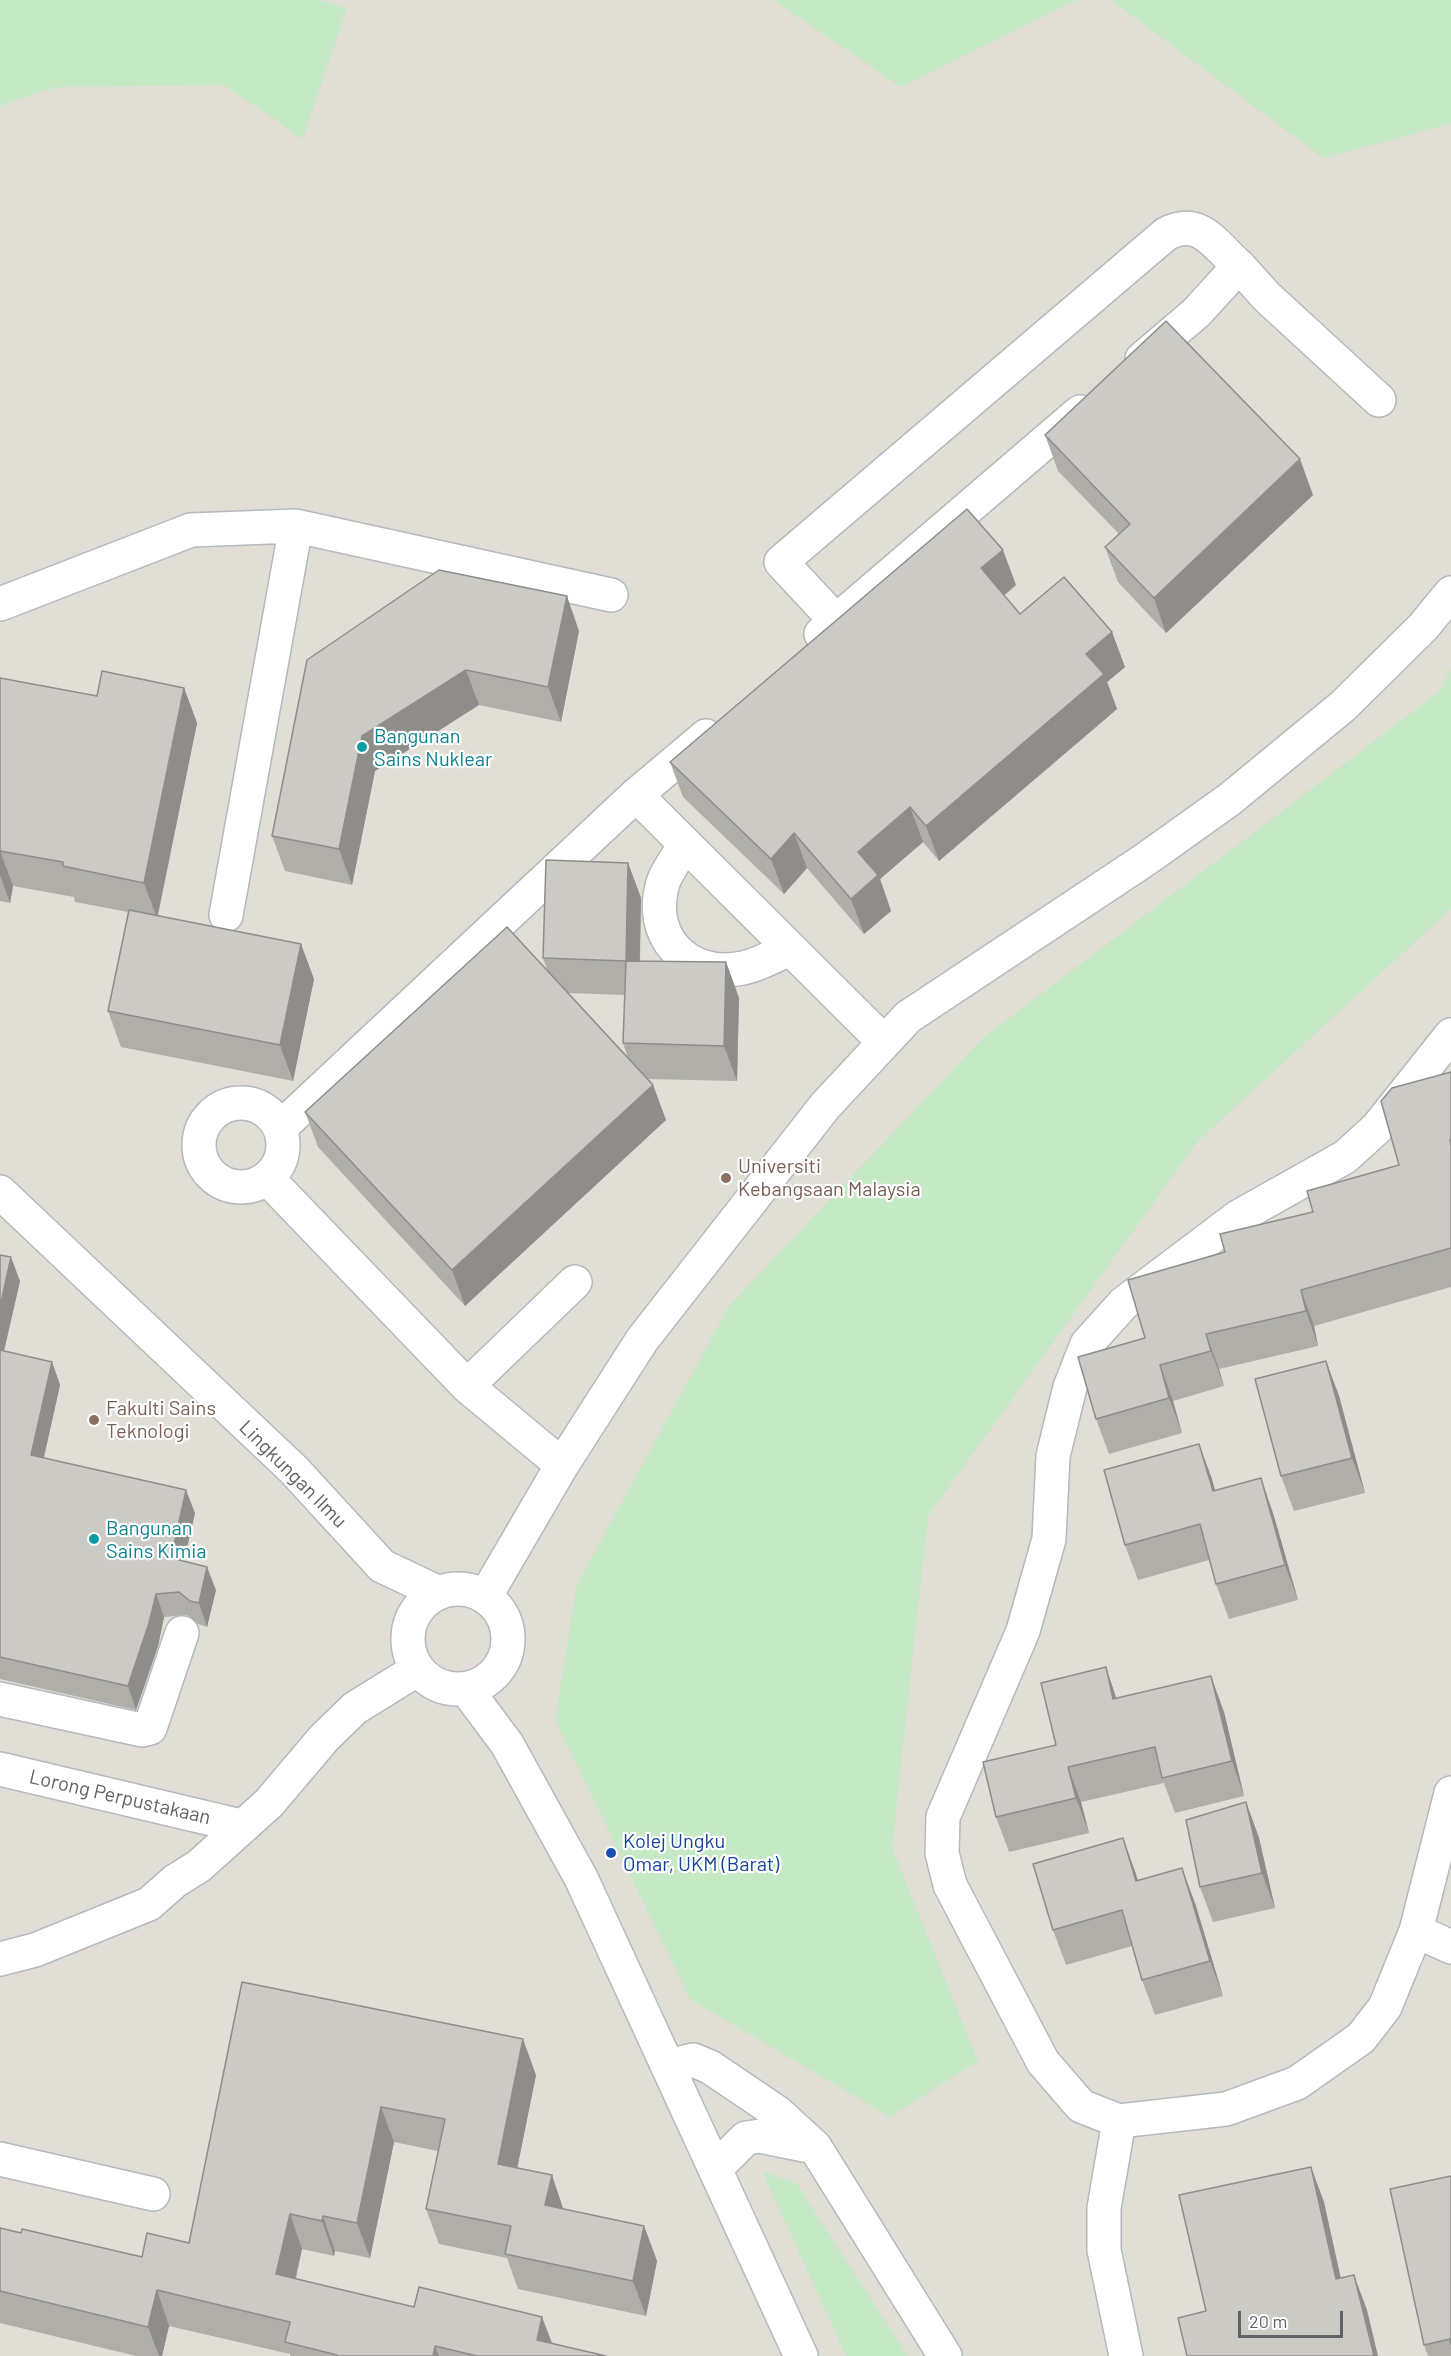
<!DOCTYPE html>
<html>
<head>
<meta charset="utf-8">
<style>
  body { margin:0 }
  #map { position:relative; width:1451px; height:2356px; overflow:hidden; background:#f1efe8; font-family:Barlow,sans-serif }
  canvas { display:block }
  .scale { position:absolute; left:1238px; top:2311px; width:105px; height:27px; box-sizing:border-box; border:3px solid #5f6368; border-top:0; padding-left:8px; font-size:18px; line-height:21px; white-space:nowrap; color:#5f6368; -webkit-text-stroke:4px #fff; paint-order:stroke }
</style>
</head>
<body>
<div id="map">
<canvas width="1451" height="2356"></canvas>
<div class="scale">20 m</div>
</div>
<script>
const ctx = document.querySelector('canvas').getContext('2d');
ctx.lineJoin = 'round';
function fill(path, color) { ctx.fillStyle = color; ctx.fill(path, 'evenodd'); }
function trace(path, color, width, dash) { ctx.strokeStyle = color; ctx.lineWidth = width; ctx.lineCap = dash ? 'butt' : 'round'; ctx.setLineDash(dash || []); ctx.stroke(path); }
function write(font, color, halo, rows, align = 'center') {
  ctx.font = font + ' Barlow,sans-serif'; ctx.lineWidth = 4.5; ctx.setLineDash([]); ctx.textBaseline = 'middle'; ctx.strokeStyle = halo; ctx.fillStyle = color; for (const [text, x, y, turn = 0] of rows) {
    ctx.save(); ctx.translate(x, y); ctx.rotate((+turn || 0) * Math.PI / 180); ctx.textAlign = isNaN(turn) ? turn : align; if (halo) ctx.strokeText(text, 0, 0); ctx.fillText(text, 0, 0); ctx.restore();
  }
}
const education = new Path2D(`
  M 0,0 L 1451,0 L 1451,2356 L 0,2356 Z`);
const green = new Path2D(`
  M 0,0 L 320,0 L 347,8 L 303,139 L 224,85 L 56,87 L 0,106 Z
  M 773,0 L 1076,0 L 901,87 Z
  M 1111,0 L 1451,0 L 1451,124 L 1323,158 Z
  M 1451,669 L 1451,909 L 1198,1141 L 928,1516 L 892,1848 L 978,2061 L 890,2117 L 690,1999 L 555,1720 L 577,1584 L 729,1306 L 983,1038 L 1439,692 Z
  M 762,2171 L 797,2184 L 908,2356 L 846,2356 Z`);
const minor = new Path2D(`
  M 1142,359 L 1196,313 L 1239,266 L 1267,297 L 1379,400
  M 296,526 L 611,595
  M 0,604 L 191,530 L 296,526 L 226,915
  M 836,621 L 781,562 L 1166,234 C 1200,216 1215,245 1239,266
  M 821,634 L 1080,412
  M 636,795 L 884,1042
  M 685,844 C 679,855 669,868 664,880 C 645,935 687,980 743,968 C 759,965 775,955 790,949
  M 1451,1035 L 1377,1128 L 1345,1157 L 1238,1217 L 1124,1303 L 1087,1344 L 1070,1387 L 1053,1456 L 1049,1539 L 1023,1631 L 943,1817 L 942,1853 L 950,1885 L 1043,2062 L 1081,2106 L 1119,2121 L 1226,2109 L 1297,2083 L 1361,2038 L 1385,2007 L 1416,1931 L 1451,1793
  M199 1145a42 42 0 1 1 84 0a42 42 0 1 1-84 0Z
  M 280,1128 L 636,795 L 706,736
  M 267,1178 L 467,1386 L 562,1465
  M 0,1192 L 294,1470 L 382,1566 L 439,1593
  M 467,1386 L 575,1282
  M408 1639a50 50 0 1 1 100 0a50 50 0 1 1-100 0Z
  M 485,1597 L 562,1465 L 642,1340 L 825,1106 L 908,1017 L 1146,859 L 1230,799 L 1343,706 L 1423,627 L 1451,593
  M 466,1689 L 507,1744 L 581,1878 L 801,2356
  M 0,1699 L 142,1730 L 150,1728 L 182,1633
  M 0,1769 L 241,1826
  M 1416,1931 L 1451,1947
  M 0,1959 L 35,1950 L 149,1904 L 175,1881 L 199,1866 L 269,1803 L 324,1738 L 355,1708 L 418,1669
  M 669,2066 L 693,2060 L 710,2067 L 778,2113 L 815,2147 L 945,2356
  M 1119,2121 L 1104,2208 L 1104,2250 L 1126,2356
  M 0,2159 L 153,2194
  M 716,2168 L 746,2138 L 760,2136 L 814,2147`);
const wall = new Path2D(`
  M 1045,435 L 1313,495 L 1166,633 L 1118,582 L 1105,547 L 1119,534 L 1058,471 Z
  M 1016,585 L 1004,595 L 1020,614 L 1125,667 L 1107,682 L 1117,709 L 939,861 L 923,842 L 880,879 L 891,911 L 864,934 L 807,868 L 784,894 L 683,797 L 670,762 Z
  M 579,631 L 561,722 L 479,705 L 375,771 L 352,885 L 285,871 L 272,836 L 307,660 Z
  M 0,678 L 97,696 L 184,688 L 197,723 L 158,916 L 314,979 L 293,1081 L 121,1047 L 108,1011 L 128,912 L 75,902 L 74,897 L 13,886 L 10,903 L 0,901 Z
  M 628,863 L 641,898 L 640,961 L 726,962 L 739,998 L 737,1081 L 647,1079 L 653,1085 L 666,1120 L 465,1306 L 318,1147 L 305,1112 L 548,972 L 543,958 ZM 568,993 L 625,995 L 623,1043 L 628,1058 Z
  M 1451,1072 L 1451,1287 L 1314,1326 L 1318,1346 L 1219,1369 L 1224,1386 L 1173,1401 L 1182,1433 L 1109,1454 L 1096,1419 L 1145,1338 L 1225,1252 L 1313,1212 L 1399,1165 Z
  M 0,1255 L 20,1281 L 4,1351 L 52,1362 L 60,1385 L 44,1458 L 195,1513 L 184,1561 L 216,1590 L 207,1627 L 198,1624 L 187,1615 L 164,1617 L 158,1646 L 136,1710 L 0,1679 Z
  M 1326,1361 L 1339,1396 L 1365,1493 L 1294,1511 L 1281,1476 Z
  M 1199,1444 L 1215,1490 L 1273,1513 L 1298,1600 L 1229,1619 L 1216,1584 L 1209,1560 L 1138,1580 L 1125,1545 Z
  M 1117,1698 L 1224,1712 L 1244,1796 L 1175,1813 L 1164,1783 L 1081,1802 L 1089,1833 L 1009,1852 L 996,1817 L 1056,1745 Z
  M 1246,1802 L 1259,1838 L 1275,1908 L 1213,1922 L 1200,1887 Z
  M 1123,1838 L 1138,1881 L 1195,1903 L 1223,1996 L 1155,2015 L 1142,1980 L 1132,1946 L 1066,1965 L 1053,1930 Z
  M 242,1982 L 536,2075 L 517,2168 L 564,2209 L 644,2226 L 657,2261 L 646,2316 L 518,2289 L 507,2258 L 439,2244 L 426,2209 L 438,2151 L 394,2142 L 370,2258 L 335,2251 L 334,2256 L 302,2249 L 296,2279 L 414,2307 L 542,2317 L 552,2343 L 606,2356 L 290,2356 L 290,2354 L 169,2326 L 162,2356 L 136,2356 L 0,2323 L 0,2228 L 142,2257 L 189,2243 Z
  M 1451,2176 L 1451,2356 L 1428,2356 L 1424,2345 Z`);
const shadedWall = new Path2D(`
  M 1300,459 L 1313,495 L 1166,633 L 1154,598 Z
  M 1003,550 L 1016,585 L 994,604 L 981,568 Z
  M 567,596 L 579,631 L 561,722 L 548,687 Z
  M 1112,632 L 1125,667 L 1107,682 L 1117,709 L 939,861 L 926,826 L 1086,654 Z
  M 466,670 L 479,705 L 375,771 L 352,885 L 339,849 L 362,736 Z
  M 184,688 L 197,723 L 157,918 L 144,883 Z
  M 910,807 L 923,842 L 880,879 L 891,911 L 864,934 L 851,899 L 858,852 Z
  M 794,833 L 807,868 L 784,894 L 771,859 Z
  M 0,851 L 13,886 L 10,903 L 0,875 Z
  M 628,863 L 641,898 L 639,996 L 626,961 Z
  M 301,944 L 314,979 L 293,1081 L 280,1045 Z
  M 726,962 L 739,998 L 737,1081 L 724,1046 Z
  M 653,1085 L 666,1120 L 465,1306 L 452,1270 Z
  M 11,1257 L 20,1281 L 0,1368 L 0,1307 Z
  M 1301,1290 L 1314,1326 L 1318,1346 L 1306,1311 Z
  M 1206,1334 L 1219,1369 L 1224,1386 L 1211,1351 Z
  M 1326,1361 L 1339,1396 L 1365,1493 L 1352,1458 Z
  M 52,1362 L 60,1385 L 39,1478 L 31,1455 Z
  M 1160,1365 L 1173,1401 L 1182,1433 L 1169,1398 Z
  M 1199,1444 L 1212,1479 L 1225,1526 L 1213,1491 Z
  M 1261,1478 L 1273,1513 L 1298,1600 L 1285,1565 Z
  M 186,1490 L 195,1513 L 179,1582 L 171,1558 Z
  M 207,1567 L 216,1590 L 207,1627 L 199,1603 Z
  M 156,1594 L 164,1617 L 158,1646 L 136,1710 L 128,1686 Z
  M 1106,1667 L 1118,1703 L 1113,1699 Z
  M 1211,1676 L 1224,1712 L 1244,1796 L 1232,1761 Z
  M 1068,1767 L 1081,1802 L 1089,1833 L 1076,1798 Z
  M 1246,1802 L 1259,1838 L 1275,1908 L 1262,1873 Z
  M 1123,1838 L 1136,1874 L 1148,1916 L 1136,1881 Z
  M 1182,1868 L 1195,1903 L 1223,1996 L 1210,1961 Z
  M 523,2039 L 536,2075 L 511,2199 L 498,2164 Z
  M 381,2107 L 394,2142 L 370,2258 L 357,2223 Z
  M 1311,2167 L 1324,2202 L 1349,2315 L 1336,2279 Z
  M 552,2175 L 564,2211 L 545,2205 Z
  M 290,2214 L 302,2249 L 288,2309 L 276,2274 Z
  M 323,2216 L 335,2251 L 334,2256 L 322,2221 Z
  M 644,2226 L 657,2261 L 646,2316 L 633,2281 Z
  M 1354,2275 L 1367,2310 L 1378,2356 L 1374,2356 Z
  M 157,2290 L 169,2326 L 162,2356 L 159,2356 L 148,2327 Z
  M 542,2317 L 555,2352 L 537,2340 Z
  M 435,2346 L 439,2356 L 433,2356 Z`);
const building = new Path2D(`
  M 1166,321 L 1300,459 L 1154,598 L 1105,547 L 1130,524 L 1045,435 Z
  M 967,509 L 1003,550 L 981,568 L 1020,614 L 1064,577 L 1112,632 L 1086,654 L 1104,674 L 926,826 L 910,807 L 858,852 L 878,875 L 851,899 L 794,833 L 771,859 L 670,762 Z
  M 439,570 L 567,596 L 548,687 L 466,670 L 362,736 L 339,849 L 272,836 L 307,660 Z
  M 102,671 L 184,688 L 144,883 L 63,866 L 63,862 L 0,851 L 0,853 L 0,678 L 97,696 Z
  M 546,860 L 628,863 L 626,961 L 543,958 Z
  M 129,910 L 301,944 L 280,1045 L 108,1011 Z
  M 507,927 L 653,1085 L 452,1270 L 305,1112 Z
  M 626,961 L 726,962 L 724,1046 L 623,1043 Z
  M 1451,1072 L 1451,1140 L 1450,1140 L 1451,1145 L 1451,1248 L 1301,1290 L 1306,1311 L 1206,1334 L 1211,1351 L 1160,1365 L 1169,1398 L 1096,1419 L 1078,1357 L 1145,1338 L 1128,1280 L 1225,1252 L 1220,1234 L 1313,1212 L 1307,1191 L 1399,1165 L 1381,1101 L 1392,1088 Z
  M 0,1255 L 11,1257 L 0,1307 Z
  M 0,1350 L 52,1362 L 31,1455 L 186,1490 L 171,1558 L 207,1567 L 199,1603 L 190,1601 L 179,1592 L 156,1594 L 149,1623 L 128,1686 L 0,1657 Z
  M 1326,1361 L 1352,1458 L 1281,1476 L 1255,1379 Z
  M 1199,1444 L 1213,1491 L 1261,1478 L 1285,1565 L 1216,1584 L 1200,1524 L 1125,1545 L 1104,1470 Z
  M 1106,1667 L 1113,1699 L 1211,1676 L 1232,1761 L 1162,1778 L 1155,1747 L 1068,1767 L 1076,1798 L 996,1817 L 983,1762 L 1056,1745 L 1041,1683 Z
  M 1246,1802 L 1262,1873 L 1200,1887 L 1186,1820 Z
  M 1123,1838 L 1136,1881 L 1182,1868 L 1210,1961 L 1142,1980 L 1122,1910 L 1053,1930 L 1033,1864 Z
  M 242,1982 L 523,2039 L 498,2164 L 552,2175 L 545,2205 L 644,2226 L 633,2281 L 505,2254 L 511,2226 L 426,2209 L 445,2119 L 381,2107 L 357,2223 L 323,2216 L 322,2221 L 290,2214 L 276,2274 L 414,2307 L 419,2287 L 542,2317 L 537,2340 L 606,2356 L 477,2356 L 435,2346 L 433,2356 L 337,2356 L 337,2355 L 285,2342 L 290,2322 L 157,2290 L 148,2327 L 0,2291 L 0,2228 L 21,2233 L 22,2229 L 142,2257 L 147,2233 L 189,2243 Z
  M 1311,2167 L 1336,2279 L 1354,2275 L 1374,2356 L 1187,2356 L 1178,2318 L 1206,2311 L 1179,2195 Z
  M 1451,2176 L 1451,2344 L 1450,2339 L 1424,2345 L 1390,2189 Z`);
const markers = [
  [362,747,6,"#0f9aa8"],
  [726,1178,6,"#8d6e63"],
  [94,1420,6,"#8d6e63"],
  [94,1539,6,"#0f9aa8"],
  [611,1853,6,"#1a4fb4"]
];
const cultureNames = [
  ["Bangunan",374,736],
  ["Sains Nuklear",374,759],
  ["Bangunan",106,1528],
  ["Sains Kimia",106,1551]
];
const educationNames = [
  ["Universiti",738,1166],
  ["Kebangsaan Malaysia",738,1189],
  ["Fakulti Sains",106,1408],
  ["Teknologi",106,1431]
];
const streetNames = [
  ["Lingkungan Ilmu",293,1474,45],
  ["Lorong Perpustakaan",120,1797,13]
];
const transitNames = [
  ["Kolej Ungku",623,1841],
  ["Omar, UKM (Barat)",623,1864]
];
fill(education, '#e1ded6');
fill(green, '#c5e8c5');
trace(minor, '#b5b8bc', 36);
trace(minor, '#fff', 33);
fill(wall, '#afaea9');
fill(shadedWall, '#8f8d8a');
fill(building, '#cccac5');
trace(building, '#8f8d8a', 1.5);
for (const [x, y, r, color] of markers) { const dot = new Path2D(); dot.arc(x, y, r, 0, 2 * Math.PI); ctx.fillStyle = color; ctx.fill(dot); trace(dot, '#fff', 2); }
write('20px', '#0d838f', '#fff', cultureNames, 'left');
write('20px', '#785e54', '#fff', educationNames, 'left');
write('20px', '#5f6368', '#fff', streetNames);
write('20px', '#164399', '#fff', transitNames, 'left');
</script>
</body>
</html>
